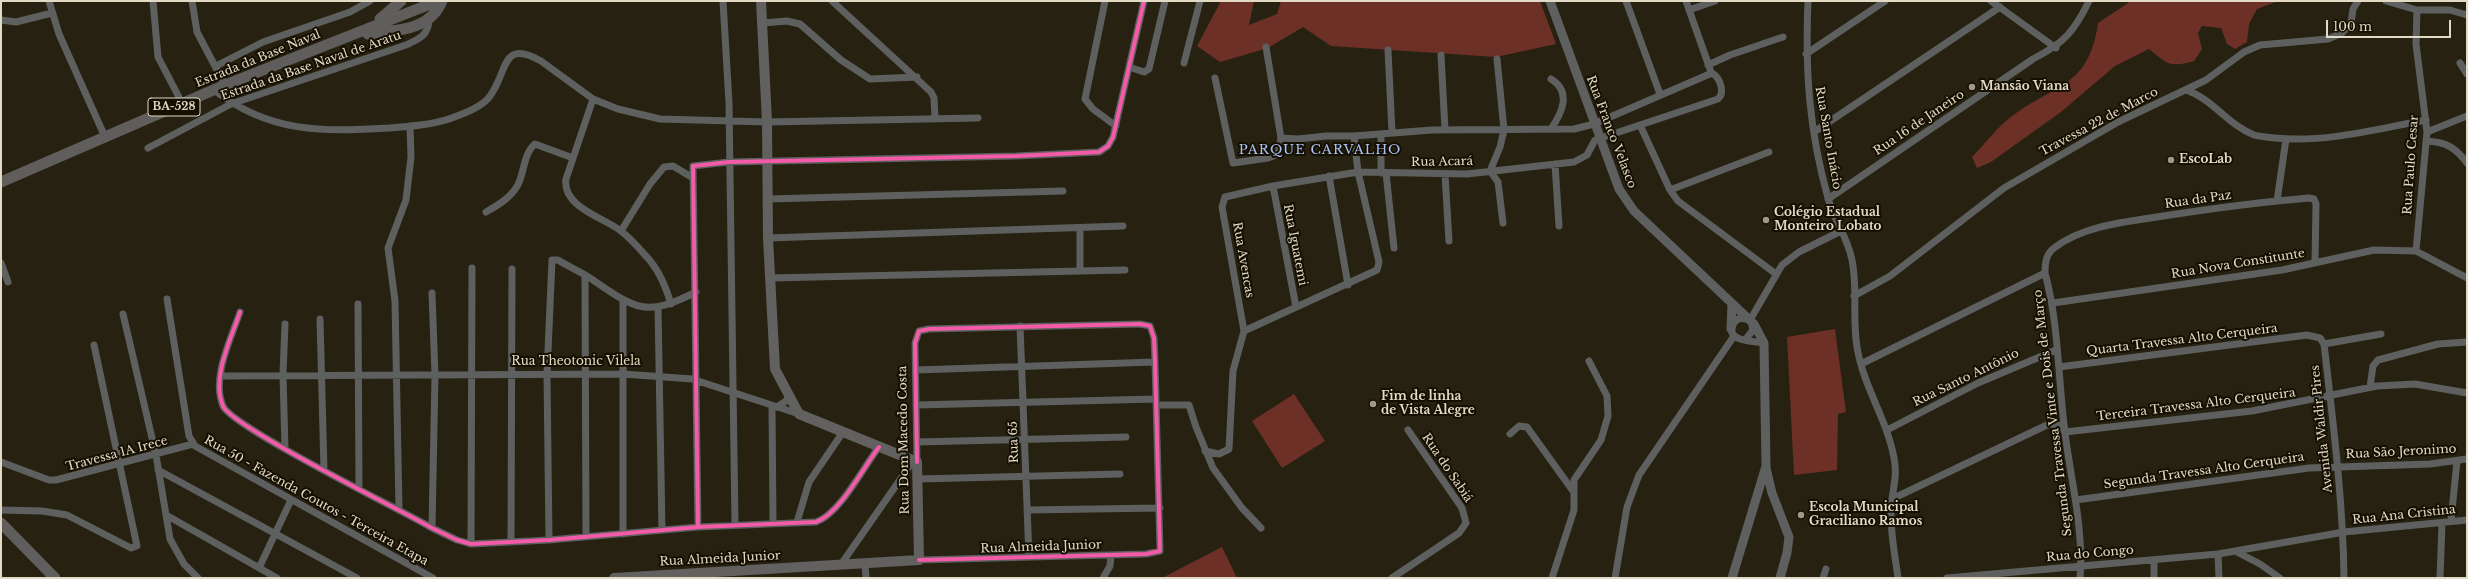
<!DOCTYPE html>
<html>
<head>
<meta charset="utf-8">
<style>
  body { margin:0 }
  #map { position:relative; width:2468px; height:579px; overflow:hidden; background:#272111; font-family:"Libre Baskerville",serif }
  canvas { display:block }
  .frame { position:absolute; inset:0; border:2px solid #e3dac5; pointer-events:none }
  .scale { position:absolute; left:2326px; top:20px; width:125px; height:18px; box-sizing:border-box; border:2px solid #e3dac5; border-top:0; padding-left:5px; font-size:12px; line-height:14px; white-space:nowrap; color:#e3dac5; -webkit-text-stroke:3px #150f02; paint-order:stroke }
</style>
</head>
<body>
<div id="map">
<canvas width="2468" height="579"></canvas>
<div class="frame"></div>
<div class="scale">100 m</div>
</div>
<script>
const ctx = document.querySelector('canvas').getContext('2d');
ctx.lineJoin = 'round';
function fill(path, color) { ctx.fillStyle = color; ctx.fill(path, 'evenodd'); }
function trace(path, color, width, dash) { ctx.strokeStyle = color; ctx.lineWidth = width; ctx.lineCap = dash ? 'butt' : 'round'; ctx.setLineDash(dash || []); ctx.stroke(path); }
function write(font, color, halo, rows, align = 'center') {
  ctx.font = font + ' "Libre Baskerville",serif'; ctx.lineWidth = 4; ctx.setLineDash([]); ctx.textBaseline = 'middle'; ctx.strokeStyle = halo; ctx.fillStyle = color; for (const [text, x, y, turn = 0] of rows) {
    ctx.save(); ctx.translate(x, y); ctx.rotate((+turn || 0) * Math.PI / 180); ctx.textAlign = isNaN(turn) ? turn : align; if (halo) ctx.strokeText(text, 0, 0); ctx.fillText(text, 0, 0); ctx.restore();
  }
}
const green = new Path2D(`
  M 1221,1 L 1254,1 L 1249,25 L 1277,14 L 1281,1 L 1540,1 L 1556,44 L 1496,57 L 1331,46 L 1303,27 L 1268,48 L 1220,62 L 1197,46 Z
  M 2131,1 L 2278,1 L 2257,9 L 2249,24 L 2247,42 L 2235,49 L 2227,44 L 2221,28 L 2202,26 L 2198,33 L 2202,49 L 2194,61 C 2170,68 2167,64 2149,49 L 2115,66 L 2061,112 L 1991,162 L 1977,168 L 1972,157 C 1985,144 1997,127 2011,117 C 2054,84 2089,88 2098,23 Z
  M 1835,329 L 1846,412 L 1838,414 L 1837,470 L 1794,475 L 1787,337 Z
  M 1294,394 L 1325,441 L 1282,468 L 1252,421 Z
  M 1222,547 L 1237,578 L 1162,578 Z`);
const minor = new Path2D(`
  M 49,1 L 59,34 L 105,137
  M 153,1 L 158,57 L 182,103
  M 192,1 L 197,32 L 225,85
  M 723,1 L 729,103 L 735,524
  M 832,1 L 931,92 L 934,98 L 935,118
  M 1105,1 L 1085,99 L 1093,109 L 1116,126
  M 1626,1 L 1660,94
  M 1686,1 L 1710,69
  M 1808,1 C 1805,71 1809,130 1828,198 C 1834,220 1848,238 1852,260 C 1858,288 1852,318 1857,347 C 1863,386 1887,419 1894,458 C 1898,476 1892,491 1891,509 C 1890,532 1895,555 1898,578
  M 1991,1 L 2056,48
  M 2386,1 L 2417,10 L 2450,10 L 2467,15
  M 1689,10 L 1715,1
  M 1,20 L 16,22 L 52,13
  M 763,23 L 787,21 L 800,24 L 841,60 L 870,79 L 917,77
  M 1388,50 L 1392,132
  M 1806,54 L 1885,1
  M 1441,55 L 1445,130
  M 1497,59 L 1504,130 L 1500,147 L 1490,171 L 1498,182 L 1503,223
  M 1184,63 L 1200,1
  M 2460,63 L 2467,74
  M 1708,65 L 1730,55 L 1783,37
  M 216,66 L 263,42 L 350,12 L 370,1
  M 1129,67 L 1144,72 L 1149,69 L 1165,1
  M 1215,78 L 1233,163 L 1268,158 L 1278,154 L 1281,138 L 1266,47
  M 1551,79 C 1572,92 1562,113 1551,129
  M 214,90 C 269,133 322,132 389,128 C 411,126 436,125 457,116 C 468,112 484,105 490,96 C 508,72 501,38 541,61 L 593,99 L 618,109 L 660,119 L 767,122 L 978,118
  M 2186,90 C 2213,99 2228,125 2254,135 C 2261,137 2269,137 2275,138 C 2326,143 2377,129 2426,120
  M 593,99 L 566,179 C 562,207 603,217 621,231 C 630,238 638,247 645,255 C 658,268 666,287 671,304
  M 1640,125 L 1670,190 L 1678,201 L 1776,274
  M 1814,132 L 2000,7
  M 2427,132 L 2467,116
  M 1281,138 L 1298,139 L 1326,136 L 1354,136 L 1432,130 L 1574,129 L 1594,124 L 1712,73
  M 2426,141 C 2446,142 2455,147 2467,163
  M 148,148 L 231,104 L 406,45 C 419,39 428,36 429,20
  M 1555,164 L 1559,226
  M 1381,173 L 1381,134
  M 1386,173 L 1394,248
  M 1445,175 L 1449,241
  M 1329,176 L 1348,285
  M 1273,186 L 1296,307
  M 1670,190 L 1769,152
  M 768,199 L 1063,191
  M 1828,199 L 2033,59 C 2064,43 2074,32 2089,1
  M 2277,201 L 2286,139
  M 486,212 C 500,204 514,196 520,180 C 524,169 525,152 535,144 L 573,158
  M 1080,228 L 1080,271
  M 621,231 L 650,184 L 664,167 L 673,166 L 693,178
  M 768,238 L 1123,226
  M 2416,251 L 2427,132 L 2416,44 L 2417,10
  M 1,263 L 8,282
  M 2045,273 C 2045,263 2046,254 2054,248 C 2084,224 2134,221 2170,215 C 2216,208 2262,202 2309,198 L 2314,199 L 2316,204 L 2315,262
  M 585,275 L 586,536
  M 770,278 L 1125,270
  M 1854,296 L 1890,276 L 2004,188 L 2118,122 L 2206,80 L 2244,52 L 2260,45 L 2328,39 L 2342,33 L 2351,23 L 2353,9 L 2358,1
  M 167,299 L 189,436 L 195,446 L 433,578
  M 2053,303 L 2282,270 L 2374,250 L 2416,251 L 2467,278
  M 358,304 L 359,489
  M 658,307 L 662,530
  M 240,312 C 231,339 211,378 223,406 C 232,427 401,510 432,528 L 457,540 L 471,544 L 549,540 L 698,527 L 816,522 C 840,514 864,466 879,447
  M 123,314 L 156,455 L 170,539 L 184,564 L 198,578
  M 320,319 L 324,470
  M 1750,320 L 1782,265 L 1799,252 L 1841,231
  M 1750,320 L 1740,318 C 1736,320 1733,322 1732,327 C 1728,342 1754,341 1764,343
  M 285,324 L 283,374 L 285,449
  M 1020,326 L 1029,557
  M 1244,331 L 1377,270 L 1379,262 L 1358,172 L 1354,136
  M 1746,339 L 1753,330 L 1751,322
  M 2324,344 L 2381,334
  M 1861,364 L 2045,273 C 2059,324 2058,380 2065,433 C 2071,481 2084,530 2080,578
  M 2059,367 L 2307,335 L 2320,338 L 2324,344 C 2333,422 2343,500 2344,578
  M 916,370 L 1155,362
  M 220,376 L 623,374 L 692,379 L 799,414
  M 2370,387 L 2373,366 L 2378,360 L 2438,344 L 2467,342
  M 916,405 L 1156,399
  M 1157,405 L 1189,405 L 1196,427 L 1213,468 L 1242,508 L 1261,528
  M 772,406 L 773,523
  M 777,407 L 786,401 L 789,396
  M 1887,430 L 1978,383 L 2056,350
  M 1510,434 L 1519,426 L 1527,427 L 1573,491
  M 917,442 L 1126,437
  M 1205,451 L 1219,454 L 1229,449 L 1233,371 L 1244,331 L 1222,207 L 1225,197 L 1273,186 L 1358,172 L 1467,174 L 1574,162 L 1587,155 L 1595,140 L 1718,99 L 1721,95 C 1723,87 1719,77 1712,73
  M 1,462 L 49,480 L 56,480 L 193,444
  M 917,462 L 915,343 L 919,331 L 929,329 L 1140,324 L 1150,326 L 1154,338 L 1155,362 L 1160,551 L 1146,554 L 919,560
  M 158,470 L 357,578
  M 918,479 L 1120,474
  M 1892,499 L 2049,424 L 2058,425 L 2065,432 L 2252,411 L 2377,386 L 2415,384 L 2467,393
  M 2076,500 L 2309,468 L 2430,464 L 2467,459
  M 399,509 L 395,301 L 388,248 L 406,200 L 411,157 L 410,126
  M 1,510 L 42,511 L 67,515 L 131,548 L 137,546 L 94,345
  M 1027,510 L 1160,508
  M 166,515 L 277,578
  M 2451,520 L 2457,461
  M 797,522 L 809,482 L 843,432
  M 698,527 L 693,166 L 729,162 L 1016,156 L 1099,152 L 1108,146 L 1113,137 L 1144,1
  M 432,528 L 435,375 L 432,293
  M 623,534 L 623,300
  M 549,540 L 547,374 L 552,260 L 558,260 C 569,267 582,272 593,280 C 637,310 646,317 696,292
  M 511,542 L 512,269
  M 471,544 L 472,268
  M 2235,551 L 2260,564 L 2280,578
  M 2218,554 L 2219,578
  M 842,563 L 913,461
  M 865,563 L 866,578
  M 259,568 L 291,500
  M 1103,578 L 1110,566 L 1111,555
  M 1392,578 L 1459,533 L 1466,523 L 1462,508 L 1408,430
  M 1552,578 L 1574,510 L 1574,480 L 1601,440 L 1608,416 L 1607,396 L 1589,361
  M 1615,578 L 1627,507 L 1639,475 L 1734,336
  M 1823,578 L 1826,569
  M 1947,578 L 2218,554 L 2344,532 L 2467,520
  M 2154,578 L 2154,560
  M 2440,578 L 2442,523`);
const tertiary = new Path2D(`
  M 1550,1 L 1619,189 L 1634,211 L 1754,324 L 1764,343 L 1766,466 L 1732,578
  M 1731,329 L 1732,303
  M 1766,468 L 1772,493 L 1789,537 L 1787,553 L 1780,578`);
const secondary = new Path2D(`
  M 614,578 L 919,560 L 917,462 L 799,414 L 775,369 L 768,238 L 767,122 L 761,1`);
const primary = new Path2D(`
  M 380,19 L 401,1
  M 368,34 C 396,30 430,31 442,1
  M 1,182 L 225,85 L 438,1
  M 1,523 L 55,578`);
const cycleway = new Path2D(`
  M 240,312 C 231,339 211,378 223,406 C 232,427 401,510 432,528 L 457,540 L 471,544 L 549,540 L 698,527 L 816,522 C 840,514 864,466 879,447
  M 917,462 L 915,343 L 919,331 L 929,329 L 1140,324 L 1150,326 L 1154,338 L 1155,362 L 1160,551 L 1146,554 L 919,560
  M 698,527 L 693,166 L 729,162 L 1016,156 L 1099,152 L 1108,146 L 1113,137 L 1144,1`);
const markers = [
  [1972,87,4,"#a19986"],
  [2171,160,4,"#a19986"],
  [1766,220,4,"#a19986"],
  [1373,404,4,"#a19986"],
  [1801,515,4,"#a19986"]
];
const shields = [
  [174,107,52]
];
const shieldNames = [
  ["BA-528",174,107]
];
const streetNames = [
  ["Estrada da Base Naval",258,59,-22],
  ["Estrada da Base Naval de Aratu",311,66,-19],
  ["Travessa 22 de Marco",2099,122,-28],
  ["Rua 16 de Janeiro",1919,123,-34],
  ["Rua Franco Velasco",1611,132,69],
  ["Rua Santo Inácio",1828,138,80],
  ["Rua Acará",1442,162,-1],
  ["Rua Paulo Cesar",2411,165,-86],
  ["Rua da Paz",2198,200,-8],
  ["Rua Iguatemi",1295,245,79],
  ["Rua Avencas",1243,260,80],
  ["Rua Nova Constitunte",2238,264,-9],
  ["Quarta Travessa Alto Cerqueira",2182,340,-7],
  ["Rua Theotonic Vilela",576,362],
  ["Rua Santo Antônio",1966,378,-26],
  ["Terceira Travessa Alto Cerqueira",2196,405,-7],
  ["Segunda Travessa Vinte e Dois de Março",2053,413,-97],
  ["Avenida Waldir Pires",2322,429,-96],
  ["Rua Dom Macedo Costa",904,440,-91],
  ["Rua 65",1014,442,-92],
  ["Rua São Jeronimo",2401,452,-3],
  ["Travessa 1A Irece",117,454,-15],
  ["Rua do Sabiá",1447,468,56],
  ["Segunda Travessa Alto Cerqueira",2204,471,-8],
  ["Rua 50 - Fazenda Coutos - Terceira Etapa",316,501,29],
  ["Rua Ana Cristina",2404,515,-6],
  ["Rua Almeida Junior",1041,547,-2],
  ["Rua do Congo",2090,554,-5],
  ["Rua Almeida Junior",720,559,-3]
];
const poiNames = [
  ["Mansão Viana",1980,87],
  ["EscoLab",2179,160],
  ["Colégio Estadual",1774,213],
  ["Monteiro Lobato",1774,227],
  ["Fim de linha",1381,397],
  ["de Vista Alegre",1381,411],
  ["Escola Municipal",1809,508],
  ["Graciliano Ramos",1809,522]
];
const neighbourhoodNames = [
  ["PARQUE CARVALHO",1320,150]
];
fill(green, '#6c3027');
trace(minor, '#5e5f5f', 7);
trace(tertiary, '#5e5f5f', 9);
trace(secondary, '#626160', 10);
trace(primary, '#605e5c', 11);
trace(cycleway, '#f35aa7', 4);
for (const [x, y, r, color] of markers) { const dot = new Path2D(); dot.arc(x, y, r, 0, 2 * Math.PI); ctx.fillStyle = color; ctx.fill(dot); trace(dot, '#150f02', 1.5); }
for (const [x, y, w] of shields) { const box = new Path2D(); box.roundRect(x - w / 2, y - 9, w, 18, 3); ctx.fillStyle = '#150f02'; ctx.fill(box); trace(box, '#e3dac5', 1); }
write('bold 11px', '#e3dac5', null, shieldNames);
write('12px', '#e3dac5', '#150f02', streetNames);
write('bold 12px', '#e3dac5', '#150f02', poiNames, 'left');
ctx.letterSpacing = '1px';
write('13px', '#abc0f6', '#150f02', neighbourhoodNames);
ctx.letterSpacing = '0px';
</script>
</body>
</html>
